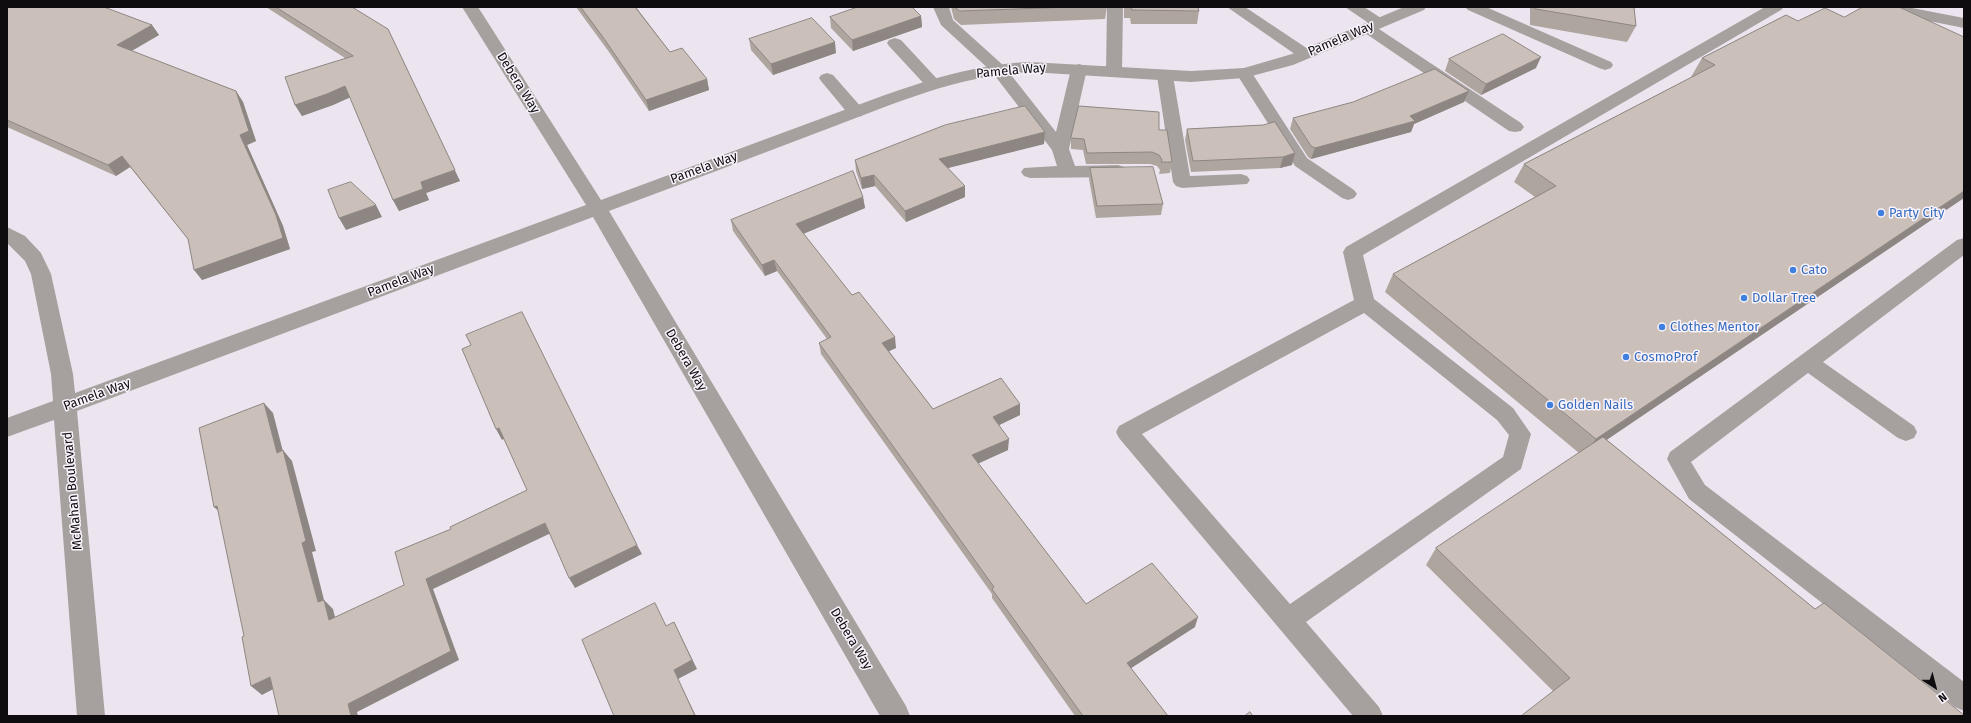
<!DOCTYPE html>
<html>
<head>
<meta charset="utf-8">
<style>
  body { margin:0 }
  #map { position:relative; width:1971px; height:723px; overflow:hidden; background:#ece5ef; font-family:"Fira Sans",sans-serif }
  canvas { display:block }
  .frame { position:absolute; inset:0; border:8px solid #0e0c0f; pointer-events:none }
  .north { position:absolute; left:1915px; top:667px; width:40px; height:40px; -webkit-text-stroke:3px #f9f3fc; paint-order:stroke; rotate:144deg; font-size:11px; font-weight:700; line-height:16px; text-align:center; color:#0e0c0f }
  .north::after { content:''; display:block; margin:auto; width:14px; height:18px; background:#0e0c0f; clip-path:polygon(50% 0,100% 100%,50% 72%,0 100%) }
</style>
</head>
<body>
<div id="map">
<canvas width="1971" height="723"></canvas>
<div class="frame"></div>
<div class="north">N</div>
</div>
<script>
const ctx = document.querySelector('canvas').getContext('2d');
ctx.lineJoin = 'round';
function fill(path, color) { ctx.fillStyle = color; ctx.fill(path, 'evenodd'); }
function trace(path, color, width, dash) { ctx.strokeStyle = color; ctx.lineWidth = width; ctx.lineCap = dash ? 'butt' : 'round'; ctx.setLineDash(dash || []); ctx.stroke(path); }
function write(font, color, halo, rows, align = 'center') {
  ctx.font = font + ' "Fira Sans",sans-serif'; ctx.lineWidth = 3; ctx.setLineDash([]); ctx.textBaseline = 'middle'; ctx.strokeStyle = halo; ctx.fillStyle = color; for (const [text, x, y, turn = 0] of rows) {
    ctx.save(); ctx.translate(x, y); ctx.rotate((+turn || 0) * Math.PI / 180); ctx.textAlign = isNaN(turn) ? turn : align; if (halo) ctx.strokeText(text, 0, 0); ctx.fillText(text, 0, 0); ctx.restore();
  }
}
const lane = new Path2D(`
  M 933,7 L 949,7 L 953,20 L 1004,66 L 1056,132 L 1071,69 L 1073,66 L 1079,64 L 1085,66 L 1087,69 L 1069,149 L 1075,166 L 1118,165 L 1124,167 L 1127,171 L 1124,175 L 1118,177 L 1030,178 L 1024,176 L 1021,172 L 1024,168 L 1057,166 L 1052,150 L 992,72 L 941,25 Z
  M 1107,7 L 1123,7 L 1122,72 L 1120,75 L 1114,77 L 1108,75 L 1106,72 Z
  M 1227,7 L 1245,7 L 1311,51 L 1313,54 L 1311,57 L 1305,59 L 1299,57 Z
  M 1345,7 L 1364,7 L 1384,20 L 1387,23 L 1384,26 L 1376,27 L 1521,123 L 1524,127 L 1521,131 L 1515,132 L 1509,131 L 1362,31 L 1359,28 L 1362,25 L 1370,24 Z
  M 1465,7 L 1486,7 L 1611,62 L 1613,65 L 1611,68 L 1605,70 L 1599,68 L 1468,10 Z
  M 1765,7 L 1784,7 L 1781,10 L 1363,255 L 1374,299 L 1513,408 L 1531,434 L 1521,469 L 1306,622 L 1379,707 L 1383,716 L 1353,716 L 1119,438 L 1116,432 L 1119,426 L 1354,300 L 1343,252 L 1346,247 ZM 1364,313 L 1497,420 L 1509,435 L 1503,457 L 1290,604 L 1142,434 Z
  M 1876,7 L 1907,7 L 1964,18 L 1964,28 L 1884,12 L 1879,10 Z
  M 895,38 L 901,40 L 939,81 L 941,84 L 939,87 L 933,89 L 927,87 L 889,46 L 887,43 L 889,40 Z
  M 1244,68 L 1250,70 L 1307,158 L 1354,190 L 1357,194 L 1354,198 L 1348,200 L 1342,198 L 1295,166 L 1236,73 L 1238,70 Z
  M 1165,71 L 1171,73 L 1173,76 L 1190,176 L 1241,174 L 1247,176 L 1250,180 L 1247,184 L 1182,188 L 1176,186 L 1173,182 L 1157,76 L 1159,73 Z
  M 827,73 L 833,75 L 862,108 L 864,112 L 862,116 L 856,117 L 850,116 L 821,81 L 819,78 L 821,75 Z
  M 1964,238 L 1964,255 L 1823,362 L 1914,426 L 1917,432 L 1914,438 L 1906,441 L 1898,438 L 1808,373 L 1691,462 L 1705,485 L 1964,682 L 1964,711 L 1955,707 L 1689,499 L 1667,459 L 1670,452 L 1957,240 Z`);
const street = new Path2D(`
  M 462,7 L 478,7 L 601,200 C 674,173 747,146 820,119 C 889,94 956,65 1030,62 L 1191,71 L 1244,68 L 1292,54 L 1404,7 L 1426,7 L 1424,10 L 1293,65 L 1244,78 L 1191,82 L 1030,72 C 958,75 894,104 827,129 C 754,157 681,184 609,211 L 906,706 L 910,716 L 880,716 L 593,217 L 77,411 L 105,716 L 77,716 L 54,420 L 7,437 L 7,418 L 53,401 L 51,374 L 31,274 L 25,261 L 7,243 L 7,227 L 25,236 L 41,253 L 51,274 L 73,374 L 75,393 L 586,205 Z`);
const wall = new Path2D(`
  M 7,7 L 152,25 L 159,35 L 132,51 L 236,91 L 243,102 L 256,141 L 247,145 L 283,226 L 290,249 L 202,280 L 188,239 L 130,167 L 116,176 L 7,127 Z
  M 266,7 L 352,7 L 460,181 L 426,193 L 429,200 L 399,211 L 393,200 L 350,97 L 333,105 L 302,116 L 295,105 L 345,58 Z
  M 576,7 L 636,7 L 670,52 L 707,79 L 709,90 L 649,111 L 609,52 Z
  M 951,7 L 1107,7 L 1105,19 L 961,25 L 954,19 Z
  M 1124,7 L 1198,7 L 1199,11 L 1197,24 L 1131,24 L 1130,18 L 1124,18 Z
  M 1530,7 L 1634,7 L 1636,26 L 1627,42 L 1530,25 Z
  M 1786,15 L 1607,440 L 1815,609 L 1964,715 L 1553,691 L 1426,565 L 1436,548 L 1579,453 L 1385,292 L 1393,274 L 1535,197 L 1514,182 L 1524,164 L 1692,77 L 1691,77 L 1702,58 Z
  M 921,16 L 922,27 L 853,51 L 831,28 L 830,17 Z
  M 749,39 L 836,53 L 773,75 L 751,50 Z
  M 1449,59 L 1536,68 L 1481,95 L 1445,71 Z
  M 1469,91 L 1464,102 L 1414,124 L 1411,132 L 1311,159 L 1308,157 L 1290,129 L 1293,118 Z
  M 1263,125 L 1292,165 L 1280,168 L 1191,172 L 1185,140 L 1187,129 Z
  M 1159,130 L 1172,162 L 1170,173 L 1159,174 L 1160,170 L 1157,166 L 1150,164 L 1086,164 L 1083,150 L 1071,149 L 1071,138 Z
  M 1045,132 L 1044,144 L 948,168 L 965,186 L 965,197 L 906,222 L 875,186 L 862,189 L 856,171 L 855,160 Z
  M 1090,168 L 1163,204 L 1161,215 L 1096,218 L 1089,179 Z
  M 863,197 L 865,208 L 803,234 L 852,295 L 896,348 L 889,351 L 933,409 L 1020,415 L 999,425 L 1008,450 L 978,463 L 1086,604 L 1195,627 L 1131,668 L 1168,716 L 1075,716 L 992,598 L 992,594 L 821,354 L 819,343 L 827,339 L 777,271 L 765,276 L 733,231 L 731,220 Z`);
const shadedWall = new Path2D(`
  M 921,16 L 922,27 L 853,51 L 852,40 Z
  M 152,25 L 159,35 L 124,55 L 117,45 Z
  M 388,29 L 460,181 L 426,193 L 429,200 L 399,211 L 393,200 L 421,182 Z
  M 835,42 L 836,53 L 773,75 L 771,64 Z
  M 1541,57 L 1536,68 L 1481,95 L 1486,84 Z
  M 707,79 L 709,90 L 649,111 L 646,100 Z
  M 345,86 L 351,97 L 333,105 L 302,116 L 295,105 Z
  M 236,91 L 243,102 L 256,141 L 247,145 L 283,226 L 290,249 L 202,280 L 194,270 Z
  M 1469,91 L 1464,102 L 1414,124 L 1411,132 L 1311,159 L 1315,148 L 1410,116 Z
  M 1045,132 L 1044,144 L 940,170 L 939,159 Z
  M 1295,153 L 1292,165 L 1280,168 L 1283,157 Z
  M 122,156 L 130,167 L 116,176 L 108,165 Z
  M 874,175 L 875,186 L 862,189 L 861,178 Z
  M 965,186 L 965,197 L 906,222 L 905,211 Z
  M 1964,191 L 1964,198 L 1583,456 L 1596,439 Z
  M 863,197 L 865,208 L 798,236 L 796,224 Z
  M 376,205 L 382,217 L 346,230 L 339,218 Z
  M 774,260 L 777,271 L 765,276 L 762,265 Z
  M 895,337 L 896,348 L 883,354 L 882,343 Z
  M 264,403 L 273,413 L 286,463 L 277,453 Z
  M 1020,404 L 1020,415 L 993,428 L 993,417 Z
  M 499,428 L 505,438 L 502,440 L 496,429 Z
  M 1009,439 L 1008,450 L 973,466 L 972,455 Z
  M 283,450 L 292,461 L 316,551 L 312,552 L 324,600 L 333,609 L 338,629 L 329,620 L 318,602 L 302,543 Z
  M 217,506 L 225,517 L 214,507 Z
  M 545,523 L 551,533 L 433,589 L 459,660 L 357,712 L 358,716 L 351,716 L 348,704 L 426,579 Z
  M 637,545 L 642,554 L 575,588 L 569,578 Z
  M 1198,617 L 1195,627 L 1125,672 L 1127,663 Z
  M 674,622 L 697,669 L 678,679 L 696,716 L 695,716 L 674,670 Z
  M 270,677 L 281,685 L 262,695 L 251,686 Z`);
const building = new Path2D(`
  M 7,7 L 104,7 L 152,25 L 117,45 L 236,91 L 249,131 L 240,135 L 276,215 L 283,238 L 194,270 L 188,239 L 122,156 L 108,165 L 7,120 Z
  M 276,7 L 352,7 L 388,29 L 455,170 L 421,182 L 423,189 L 393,200 L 345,86 L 327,94 L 295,105 L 285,77 L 353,56 Z
  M 581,7 L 635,7 L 670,52 L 682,48 L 707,79 L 646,100 L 605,40 Z
  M 858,7 L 912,7 L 921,16 L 852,40 L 830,17 Z
  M 955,7 L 1072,7 L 960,11 Z
  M 1132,7 L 1198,7 L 1199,11 L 1132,10 Z
  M 1536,7 L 1634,7 L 1636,26 L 1536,9 Z
  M 1863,7 L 1899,7 L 1964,37 L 1964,191 L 1596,439 L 1393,274 L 1556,186 L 1524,164 L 1715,65 L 1702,58 L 1786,15 L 1798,21 L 1825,8 L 1844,17 Z
  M 812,18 L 835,42 L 771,64 L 749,39 Z
  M 1503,34 L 1541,57 L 1486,84 L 1449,59 Z
  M 1435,69 L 1469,91 L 1410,116 L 1415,121 L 1315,148 L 1311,146 L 1293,118 L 1353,102 Z
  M 1025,106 L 1045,132 L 939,159 L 965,186 L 905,211 L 874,175 L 861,178 L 855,160 L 945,125 Z
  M 1079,106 L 1159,112 L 1159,130 L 1167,130 L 1172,162 L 1161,162 L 1162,160 L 1159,155 L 1152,152 L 1087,153 L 1084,139 L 1071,138 Z
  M 1275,122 L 1295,153 L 1283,157 L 1193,161 L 1187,129 L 1263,125 Z
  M 1153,167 L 1163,204 L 1097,206 L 1090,168 Z
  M 853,171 L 863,197 L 796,224 L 852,295 L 859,292 L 895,337 L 882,343 L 933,409 L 1001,378 L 1020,404 L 993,417 L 1009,439 L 972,455 L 1086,604 L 1152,563 L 1198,617 L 1127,663 L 1168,716 L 1083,716 L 992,589 L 994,587 L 819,343 L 831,337 L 774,260 L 762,265 L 731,220 Z
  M 351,182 L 376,205 L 339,218 L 328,190 Z
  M 522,312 L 637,545 L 569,578 L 545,523 L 426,579 L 451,651 L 348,704 L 351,716 L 279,716 L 270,677 L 251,686 L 242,637 L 244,636 L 217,506 L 214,507 L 199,428 L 264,403 L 277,453 L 283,450 L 306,541 L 302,543 L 318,602 L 324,600 L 329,620 L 404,585 L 395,552 L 451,529 L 450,527 L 527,490 L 499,428 L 496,429 L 462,349 L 471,345 L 466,335 Z
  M 1603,437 L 1815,609 L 1824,603 L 1964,715 L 1964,716 L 1521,716 L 1570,678 L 1436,548 Z
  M 655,603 L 666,626 L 674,622 L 692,660 L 674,670 L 695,716 L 614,716 L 582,640 Z
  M 1250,712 L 1253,716 L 1245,716 Z`);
const markers = [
  [1881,213,4,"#3f7fe0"],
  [1793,270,4,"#3f7fe0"],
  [1744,298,4,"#3f7fe0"],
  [1662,327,4,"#3f7fe0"],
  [1626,357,4,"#3f7fe0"],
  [1550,405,4,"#3f7fe0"]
];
const streetNames = [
  ["Pamela Way",1341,39,-23],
  ["Pamela Way",1011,71,-5],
  ["Debera Way",518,83,58],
  ["Pamela Way",704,168,-20],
  ["Pamela Way",401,281,-21],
  ["Debera Way",686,360,60],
  ["Pamela Way",97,395,-20],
  ["McMahan Boulevard",73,491,-95],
  ["Debera Way",851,639,59]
];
const shopNames = [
  ["Party City",1889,213],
  ["Cato",1801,270],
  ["Dollar Tree",1752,298],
  ["Clothes Mentor",1670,327],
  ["CosmoProf",1634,357],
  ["Golden Nails",1558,405]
];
fill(lane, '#a6a19f');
fill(street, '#a6a19f');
fill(wall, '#aea59f');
fill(shadedWall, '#8d8682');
fill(building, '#cac0b9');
trace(building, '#8d8682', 1);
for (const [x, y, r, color] of markers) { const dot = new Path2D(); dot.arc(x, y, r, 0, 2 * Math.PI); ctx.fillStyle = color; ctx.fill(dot); trace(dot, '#f9f3fc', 1.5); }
write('13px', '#0e0c0f', '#f9f3fc', streetNames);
write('13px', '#366cbe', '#f9f3fc', shopNames, 'left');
</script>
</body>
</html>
